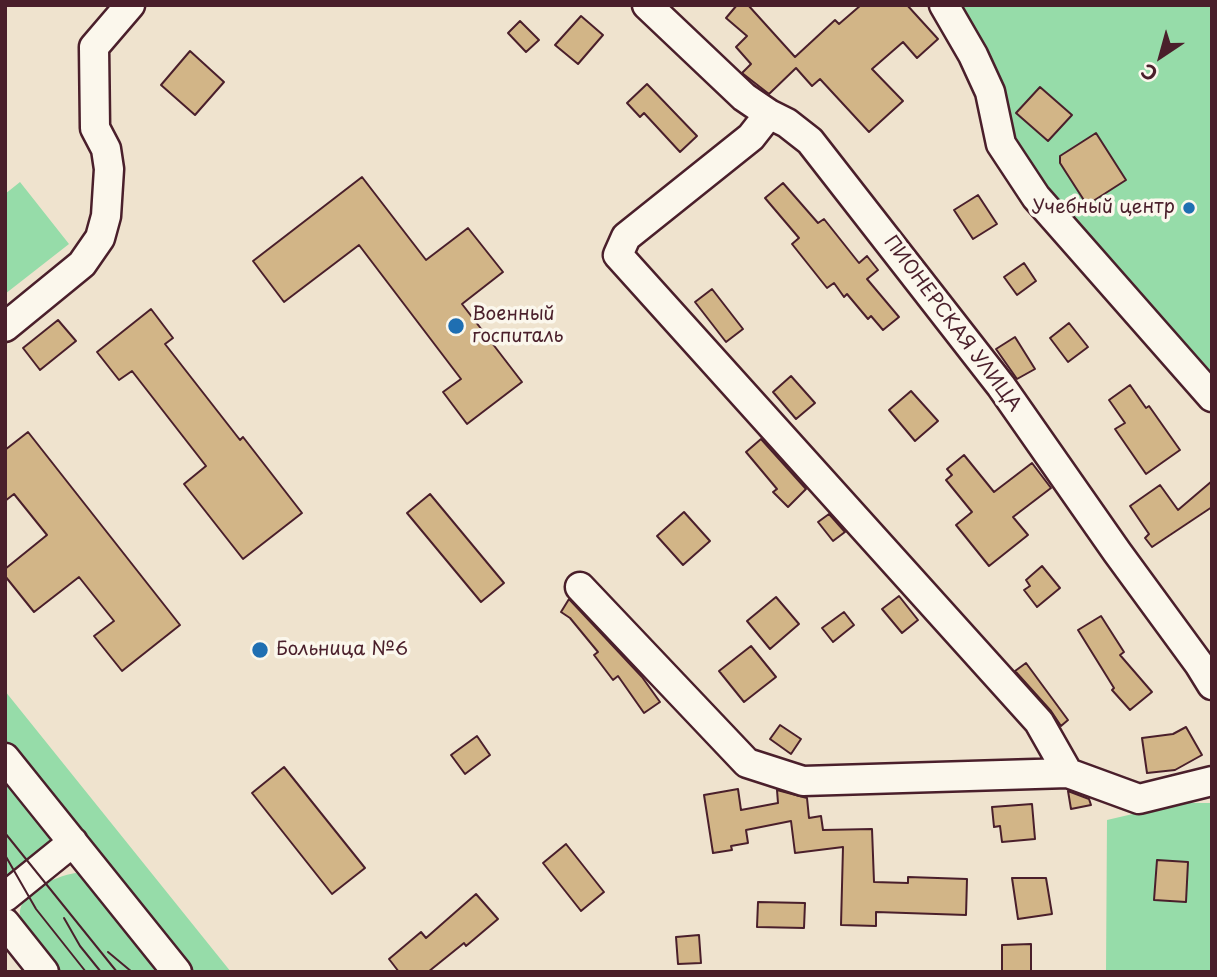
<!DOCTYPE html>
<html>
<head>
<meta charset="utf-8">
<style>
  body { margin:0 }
  #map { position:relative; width:1217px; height:977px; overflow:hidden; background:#efe3ce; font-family:"Playpen Sans",sans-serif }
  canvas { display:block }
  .frame { position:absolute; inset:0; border:7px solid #4a1f2b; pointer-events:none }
  .north { position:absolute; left:1126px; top:21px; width:70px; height:70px; -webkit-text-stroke:5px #fbf7ec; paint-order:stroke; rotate:216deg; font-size:19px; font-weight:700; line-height:28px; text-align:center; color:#4a1f2b }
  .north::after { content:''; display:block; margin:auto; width:24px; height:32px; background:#4a1f2b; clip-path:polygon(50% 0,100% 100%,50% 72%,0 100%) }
</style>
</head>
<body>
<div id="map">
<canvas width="1217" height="977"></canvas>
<div class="frame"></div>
<div class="north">С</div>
</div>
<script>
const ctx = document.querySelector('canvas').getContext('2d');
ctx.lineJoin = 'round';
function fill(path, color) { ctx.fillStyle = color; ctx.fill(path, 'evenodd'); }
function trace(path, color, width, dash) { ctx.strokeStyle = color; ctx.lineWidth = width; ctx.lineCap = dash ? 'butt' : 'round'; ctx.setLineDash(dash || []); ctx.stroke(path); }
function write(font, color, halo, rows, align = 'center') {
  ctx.font = font + ' "Playpen Sans",sans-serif'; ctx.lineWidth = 7; ctx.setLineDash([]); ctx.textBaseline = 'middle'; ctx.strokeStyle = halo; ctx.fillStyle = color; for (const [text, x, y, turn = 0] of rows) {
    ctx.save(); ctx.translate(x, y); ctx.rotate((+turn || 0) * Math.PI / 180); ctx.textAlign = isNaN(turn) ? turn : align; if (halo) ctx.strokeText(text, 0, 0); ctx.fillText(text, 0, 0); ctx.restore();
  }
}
const green = new Path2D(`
  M 955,5 L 1212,5 L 1212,383 L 1040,189 L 1003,122 Z
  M 20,182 L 69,244 L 5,294 L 5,194 Z
  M 5,691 L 231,972 L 192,972 L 5,739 Z
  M 5,768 L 52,835 L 51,849 L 17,872 L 5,877 Z
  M 1180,803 L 1212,803 L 1212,972 L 1106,972 L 1107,820 Z
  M 76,873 L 85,877 L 166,972 L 60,972 C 50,960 27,936 22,923 C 10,895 55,876 76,873 Z`);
const building = new Path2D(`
  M 737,5 L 748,5 L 795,57 L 835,20 L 839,24 L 861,5 L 907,5 L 938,39 L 917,58 L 903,42 L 872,69 L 903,101 L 869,132 L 820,79 L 812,86 L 796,68 L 769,94 L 742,73 L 751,64 L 736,47 L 747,36 L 726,18 Z
  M 581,16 L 603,35 L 578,64 L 555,45 Z
  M 520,21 L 539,40 L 526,52 L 508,33 Z
  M 190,51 L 224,82 L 195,115 L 161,85 Z
  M 647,84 L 697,136 L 680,152 L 644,113 L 640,117 L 627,103 Z
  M 1040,87 L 1072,115 L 1048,141 L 1016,113 Z
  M 1096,133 L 1126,180 L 1087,205 L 1060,163 L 1060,156 Z
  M 362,177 L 426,260 L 468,228 L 503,272 L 462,304 L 522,382 L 467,424 L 443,392 L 461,379 L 359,245 L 284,302 L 253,261 Z
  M 783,183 L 818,223 L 824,219 L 859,263 L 867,256 L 878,270 L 867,279 L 899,317 L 883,330 L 871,316 L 868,319 L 847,294 L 844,297 L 834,283 L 827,288 L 792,244 L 799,238 L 765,198 Z
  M 978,195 L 997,224 L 973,239 L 954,210 Z
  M 1024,263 L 1036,281 L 1017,295 L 1004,277 Z
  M 712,289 L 743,329 L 726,342 L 695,302 Z
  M 151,309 L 173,338 L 165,344 L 240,440 L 243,437 L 302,513 L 243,559 L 184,484 L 206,466 L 132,371 L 119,380 L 97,352 Z
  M 58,320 L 76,341 L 40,370 L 23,348 Z
  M 1069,323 L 1088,347 L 1068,362 L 1050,338 Z
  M 1015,337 L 1035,369 L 1017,379 L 996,349 Z
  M 791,376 L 815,403 L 796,419 L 773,392 Z
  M 1130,385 L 1146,408 L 1149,406 L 1180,450 L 1146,474 L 1115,429 L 1125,423 L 1109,400 Z
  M 911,391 L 938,421 L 915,441 L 889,410 Z
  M 28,432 L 180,625 L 122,671 L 94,636 L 114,621 L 79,577 L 34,612 L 5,576 L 5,569 L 47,535 L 14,494 L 5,501 L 5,450 Z
  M 761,439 L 806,489 L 788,507 L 773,492 L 777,489 L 746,452 Z
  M 964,455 L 994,492 L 1032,463 L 1051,488 L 1013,517 L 1028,535 L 989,566 L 956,525 L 972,512 L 946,480 L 952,475 L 947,469 Z
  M 1212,481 L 1212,507 L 1152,547 L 1145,538 L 1149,534 L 1130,506 L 1160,485 L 1178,510 Z
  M 430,494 L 504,583 L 481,602 L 407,513 Z
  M 684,512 L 710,541 L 683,565 L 657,536 Z
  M 829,514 L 845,532 L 833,541 L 818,522 Z
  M 1042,566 L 1060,588 L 1037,607 L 1024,590 L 1030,586 L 1026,580 Z
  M 899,596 L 918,620 L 902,633 L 882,609 Z
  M 776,597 L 799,624 L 770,649 L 747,621 Z
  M 569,599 L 642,677 L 660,702 L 644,713 L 618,676 L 613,680 L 594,655 L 598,652 L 570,618 L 561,612 Z
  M 844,612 L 854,625 L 833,642 L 822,628 Z
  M 1101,616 L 1124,652 L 1120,655 L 1152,692 L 1130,710 L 1112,690 L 1114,688 L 1078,630 Z
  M 751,646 L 776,677 L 744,702 L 719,671 Z
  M 1026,663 L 1068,720 L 1061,726 L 1051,711 L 1015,671 Z
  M 780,725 L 801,739 L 791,754 L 770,739 Z
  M 1186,727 L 1202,755 L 1175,770 L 1147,773 L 1142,738 L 1173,734 Z
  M 477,736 L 490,755 L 465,774 L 451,755 Z
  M 284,767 L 365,868 L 332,894 L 252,793 Z
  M 738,789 L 741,810 L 778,803 L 777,790 L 807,798 L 809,818 L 821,816 L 823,830 L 872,829 L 874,882 L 908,883 L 908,877 L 967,879 L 966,915 L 876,912 L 876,926 L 841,925 L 843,847 L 795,853 L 791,821 L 746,830 L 748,843 L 731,846 L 732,850 L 713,853 L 704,795 Z
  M 1068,791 L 1089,799 L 1091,805 L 1071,809 Z
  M 1032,804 L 1035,839 L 1002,842 L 1000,826 L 994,827 L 992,807 Z
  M 566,844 L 604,892 L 581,911 L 543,863 Z
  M 1157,860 L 1188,862 L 1186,902 L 1154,900 Z
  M 1012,878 L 1046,878 L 1052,914 L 1018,919 Z
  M 476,894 L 498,919 L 466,946 L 464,943 L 428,972 L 399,972 L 389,959 L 421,932 L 426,938 Z
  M 758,902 L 805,903 L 804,928 L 757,927 Z
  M 699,935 L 701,963 L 678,964 L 676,937 Z
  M 1031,944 L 1031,972 L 1002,972 L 1002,945 Z`);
const minor = new Path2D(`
  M 647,5 L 744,97 L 769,114 L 787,123 L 810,141 L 1001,386 L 1117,552 L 1199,664 L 1212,685
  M 944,5 L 973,55 L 990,92 L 1001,144 L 1036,197 L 1212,397
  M 769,114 L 751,137 L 626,237 L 618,255 L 1039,722 L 1068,773
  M 5,327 L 82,264 L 100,238 L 106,216 L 109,169 L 106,149 L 95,128 L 94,47 L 130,5
  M 580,587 L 747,763 L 803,781 L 1068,773 L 1139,799 L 1212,781
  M 5,758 L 177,972
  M 5,897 L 73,842
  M 5,923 L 44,972`);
const tram = new Path2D(`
  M 5,833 L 117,972
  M 5,855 L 36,909 L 86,972
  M 64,918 L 80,946 L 101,972
  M 108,952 L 132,972`);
const markers = [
  [1189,208,7,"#1f6fb2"],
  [456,326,9,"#1f6fb2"],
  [260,650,9,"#1f6fb2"]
];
const poiNames = [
  ["Учебный центр",1175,208,"right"],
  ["Военный",472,315],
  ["госпиталь",472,337],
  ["Больница №6",276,650]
];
const streetNames = [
  ["ПИОНЕРСКАЯ УЛИЦА",952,324,53]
];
fill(green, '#96dca9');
fill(building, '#d2b587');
trace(building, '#4a1f2b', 2);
trace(minor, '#4a1f2b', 33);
trace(minor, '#fbf7ec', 28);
trace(tram, '#4a1f2b', 2);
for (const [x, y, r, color] of markers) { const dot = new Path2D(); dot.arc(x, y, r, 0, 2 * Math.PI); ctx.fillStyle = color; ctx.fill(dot); trace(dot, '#fbf7ec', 2.5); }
write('19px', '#4a1f2b', '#fbf7ec', poiNames, 'left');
write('19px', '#4a1f2b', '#fbf7ec', streetNames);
</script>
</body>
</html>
